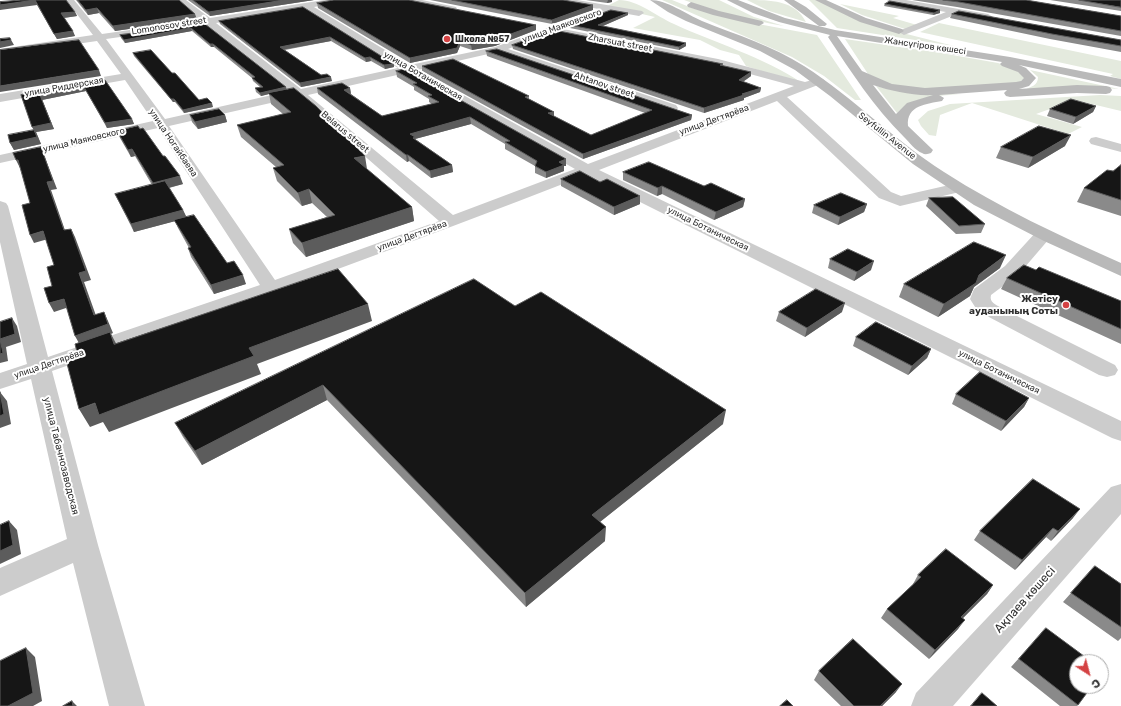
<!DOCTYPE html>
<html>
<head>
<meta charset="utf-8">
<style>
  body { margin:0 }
  #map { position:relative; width:1121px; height:706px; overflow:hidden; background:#fff; font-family:Rubik,sans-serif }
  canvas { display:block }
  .north { position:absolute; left:1069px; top:654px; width:40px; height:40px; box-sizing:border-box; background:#fff; border:1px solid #acacac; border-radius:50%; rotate:144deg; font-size:11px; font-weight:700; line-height:16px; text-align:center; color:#2f2f2f }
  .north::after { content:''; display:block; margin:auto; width:14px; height:18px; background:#d44243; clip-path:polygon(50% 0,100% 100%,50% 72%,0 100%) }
</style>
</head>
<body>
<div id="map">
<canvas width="1121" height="706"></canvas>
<div class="north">С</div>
</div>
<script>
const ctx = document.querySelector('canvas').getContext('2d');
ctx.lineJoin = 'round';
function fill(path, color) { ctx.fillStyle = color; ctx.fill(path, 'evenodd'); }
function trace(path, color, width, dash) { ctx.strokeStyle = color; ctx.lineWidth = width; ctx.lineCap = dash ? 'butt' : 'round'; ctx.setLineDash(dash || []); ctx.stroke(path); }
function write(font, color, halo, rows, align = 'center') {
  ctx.font = font + ' Rubik,sans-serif'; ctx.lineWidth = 4; ctx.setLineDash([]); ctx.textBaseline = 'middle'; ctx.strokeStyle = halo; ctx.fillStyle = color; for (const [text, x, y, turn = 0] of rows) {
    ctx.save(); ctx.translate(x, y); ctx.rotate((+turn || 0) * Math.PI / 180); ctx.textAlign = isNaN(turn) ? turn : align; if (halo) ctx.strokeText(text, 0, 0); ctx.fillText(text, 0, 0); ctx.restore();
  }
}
const green = new Path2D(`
  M 619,0 C 638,0 656,16 674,24 C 717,44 762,56 802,83 L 798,83 L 746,66 L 739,55 L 720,50 L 700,40 L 633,28 L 655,17 L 607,6 Z
  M 662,0 L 672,0 L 692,8 L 742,21 L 817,35 L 861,100 L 855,100 L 824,76 L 792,57 Z
  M 684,0 L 719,0 L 754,17 L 784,26 C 750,20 716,12 684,0 Z
  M 747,0 C 770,0 795,0 806,22 L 769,11 Z
  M 809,0 L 816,0 L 875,26 L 954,46 L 837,28 Z
  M 840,4 L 899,16 L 893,18 L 917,25 L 905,29 L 862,15 Z
  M 939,23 L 1121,61 L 1121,79 L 1110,76 L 1113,74 L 920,32 Z
  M 845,39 L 941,53 L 998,63 L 1015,69 L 1025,78 L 1018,83 L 932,90 L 897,87 L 868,74 Z
  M 1030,70 L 1119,89 L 1105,88 L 1025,90 C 1031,86 1038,86 1038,77 Z
  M 876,86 C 905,94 934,95 963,94 C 939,96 916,95 897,113 Z
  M 1100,95 L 1121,96 L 1121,111 L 1075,100 L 1036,114 L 1082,127 L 1068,134 L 972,103 L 940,115 L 936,136 L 929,135 L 921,126 L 918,120 L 928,111 L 950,104 Z`);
const minor = new Path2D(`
  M 66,0 L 74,0 L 102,34 L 200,20 L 177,0 L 186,0 L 210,18 L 324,0 L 342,0 L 341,2 L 314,7 L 410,65 L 495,47 L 599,9 L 562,3 L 558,0 L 577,0 L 642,11 L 644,13 L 639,16 L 611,11 L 508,49 L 676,105 L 678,108 L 676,111 L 668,111 L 497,52 L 418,70 L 588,164 L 794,86 L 717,65 L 563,35 L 558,32 L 560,30 L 563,29 L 718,59 L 805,82 L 819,78 L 823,79 L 825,81 L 823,83 L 787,97 L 891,192 L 901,196 L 958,183 L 964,185 L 966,188 L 964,191 L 900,206 L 879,198 L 777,101 L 599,170 L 1121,421 L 1121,441 L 1112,438 L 586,175 C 409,244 231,309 52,371 L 98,545 L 145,706 L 109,706 L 73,563 L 0,596 L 0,568 L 67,539 L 31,379 L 0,389 L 0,373 L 27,364 L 0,242 L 0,201 L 6,203 L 8,206 L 48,357 L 260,285 L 158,128 L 0,163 L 0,155 L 153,121 L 125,80 L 0,102 L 0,94 L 121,74 L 97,41 L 0,55 L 0,49 L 93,35 ZM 304,9 L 398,68 L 301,89 L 216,23 ZM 206,25 L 290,91 L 165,119 L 106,39 ZM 406,73 L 575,169 L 453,215 L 308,95 ZM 297,97 L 439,221 L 275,280 L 169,126 Z
  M 405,0 L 422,0 L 456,7 L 457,9 L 453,12 L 409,3 Z
  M 887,0 L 906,0 L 988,14 L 993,17 L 988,20 L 957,14 L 904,35 L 899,32 L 901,30 L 946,12 L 891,3 Z
  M 1096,137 L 1121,144 L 1121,152 L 1091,144 L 1089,141 L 1091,138 Z
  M 1043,230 L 1049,231 L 1052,235 L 1049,239 L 1019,274 L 991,295 C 989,303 996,304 1001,308 L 1115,365 L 1118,370 L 1115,375 L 1107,377 L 1099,375 L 987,316 L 977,310 L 970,299 L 974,289 L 1005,266 L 1037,231 Z
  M 1121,484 L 1121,514 L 953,706 L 911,706 L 916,693 L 1111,487 Z`);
const secondary = new Path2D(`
  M 650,0 C 667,0 686,14 702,21 C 737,35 773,46 804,66 C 854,98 895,141 944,172 C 1000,208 1060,236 1121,263 L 1121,276 L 1044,241 L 974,205 L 913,164 L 830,96 L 795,70 L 760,51 L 686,21 L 668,12 Z
  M 727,0 L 738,0 L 785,18 L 835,30 L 1010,57 L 1121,79 L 1121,87 L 1019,65 L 1026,68 L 1036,78 L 1029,86 L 1019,89 L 1077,85 L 1106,86 L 1110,87 L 1112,90 L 1110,93 L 1106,94 L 1077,93 L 1010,97 L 1006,96 L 1004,93 L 1007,90 L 939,95 L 944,98 L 942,101 C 927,104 906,105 908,126 L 933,150 L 931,153 C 928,154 925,155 922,153 C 916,151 909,142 904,137 C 874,107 851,72 828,37 L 830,35 L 779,22 L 753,13 ZM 837,36 L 1002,62 L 1000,64 L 1002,66 L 1018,72 L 1024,78 L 1021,81 L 1016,82 L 925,88 L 892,84 L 862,71 ZM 873,85 C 891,91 913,96 933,95 L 907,103 L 896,114 Z
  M 784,0 L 794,0 L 806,7 L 827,24 L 825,26 L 819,26 Z
  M 815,0 L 826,0 L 866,18 L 902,29 L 904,31 L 899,34 L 860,22 Z
  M 691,2 L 719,11 L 762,21 L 764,23 L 759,26 L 713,15 L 688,7 L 687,5 Z`);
const wall = new Path2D(`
  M 66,0 L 75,12 L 77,16 L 64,18 L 75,36 L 57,39 L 37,5 L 0,2 Z
  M 76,0 L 179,0 L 197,19 L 115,31 L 99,13 L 88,15 Z
  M 188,0 L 314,0 L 210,16 Z
  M 430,0 L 563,0 L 593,5 L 593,10 L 552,24 Z
  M 586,0 L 612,0 L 612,2 L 607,3 Z
  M 912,0 L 1026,0 L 1121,16 L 1121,36 L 957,7 Z
  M 1050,0 L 1121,0 L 1121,11 Z
  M 317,3 L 536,25 L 536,30 L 495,46 L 472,50 L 460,46 L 457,53 L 410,63 L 318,8 Z
  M 885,4 L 940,10 L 940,13 L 933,15 L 884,6 Z
  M 303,7 L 394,67 L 385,69 L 371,61 L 366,62 L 331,41 L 285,50 L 321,75 L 332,81 L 301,87 L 220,24 L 219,21 Z
  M 952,14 L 1121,40 L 1121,52 L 1050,39 L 950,18 Z
  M 628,15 L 603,26 L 686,46 L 679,50 L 570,28 L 570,25 Z
  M 205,24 L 286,89 L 367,169 L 366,169 L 412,207 L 414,221 L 306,257 L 293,243 L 289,229 L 327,217 L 312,203 L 302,206 L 277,181 L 273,168 L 276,167 L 241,137 L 237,125 L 283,114 L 271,104 L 269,94 L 261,96 L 256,92 L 255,88 L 260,87 L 253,81 L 252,78 L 214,47 L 211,47 L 192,31 L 125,43 L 121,38 L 120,35 Z
  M 512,45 L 723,66 L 751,72 L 751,76 L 743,82 L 761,88 L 760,92 L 744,98 L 744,100 L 704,113 L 513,49 Z
  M 486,51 L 692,115 L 691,120 L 583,159 L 422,71 L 422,66 L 529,96 L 529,99 L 554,112 L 554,117 L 591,135 L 645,113 L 487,56 Z
  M 133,53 L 172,73 L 199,100 L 213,107 L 184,113 L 175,102 L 173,102 L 134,56 Z
  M 396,71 L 566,159 L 566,166 L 564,166 L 564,171 L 546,178 L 535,173 L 535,166 L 505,149 L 505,144 L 471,124 L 415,139 L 452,165 L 453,172 L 431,178 L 409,161 L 407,162 L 318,94 L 317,88 L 350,88 L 351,94 L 382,116 L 432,104 L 429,102 L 429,99 L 414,90 L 414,87 L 397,77 Z
  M 105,80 L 132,119 L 134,124 L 107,128 L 86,91 L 42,100 L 54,129 L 36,132 L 41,144 L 14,150 L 10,143 L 34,130 L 21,95 Z
  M 1096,106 L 1093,112 L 1073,124 L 1047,116 L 1050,109 Z
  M 190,115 L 225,115 L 227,122 L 198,129 L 192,122 Z
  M 117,131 L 183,184 L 169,188 L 183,210 L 186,217 L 246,284 L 214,294 L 191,257 L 188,248 L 189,248 L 178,228 L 175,221 L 134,232 L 115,194 L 152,185 L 135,156 L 131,157 L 120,138 Z
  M 1065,146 L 1028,168 L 996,158 L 1001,147 Z
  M 1121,165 L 1121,216 L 1077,202 L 1084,188 L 1113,171 Z
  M 623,172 L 704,186 L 745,199 L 743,207 L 714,220 L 662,194 L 657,196 L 623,180 Z
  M 561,179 L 600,182 L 640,196 L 640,204 L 614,215 L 561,186 Z
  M 929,198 L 985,224 L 981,233 L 956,234 L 926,206 Z
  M 867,204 L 864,212 L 838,225 L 812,213 L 814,205 Z
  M 830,259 L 871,270 L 854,281 L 828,268 Z
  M 1000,268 L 974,287 L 970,296 L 938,317 L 899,297 L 904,284 Z
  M 1036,270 L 1121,301 L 1121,344 L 1001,289 L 1007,278 Z
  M 515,306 L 723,424 L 600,522 L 605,541 L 526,607 L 327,400 L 202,465 L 183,437 L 175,423 Z
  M 779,312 L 842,312 L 805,337 L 776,321 Z
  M 856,337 L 931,349 L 927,358 L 908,375 L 853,346 Z
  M 956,394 L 1029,398 L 1024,407 L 1001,431 L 952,404 Z
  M 1073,518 L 1051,541 L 1046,537 L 1015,570 L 974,540 L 980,531 Z
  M 1095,566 L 1121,584 L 1121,638 L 1118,641 L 1063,602 Z
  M 918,575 L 993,585 L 987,594 L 963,618 L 958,629 L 929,659 L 881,618 L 887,609 L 913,585 L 913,584 Z
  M 1046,628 L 1078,705 L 1077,706 L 1060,706 L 1011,667 Z
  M 819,671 L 896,692 L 882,706 L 841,706 L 814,680 Z`);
const shadedWall = new Path2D(`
  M 35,0 L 37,5 L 0,10 L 0,5 Z
  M 284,0 L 314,0 L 210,16 L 209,12 Z
  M 608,0 L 612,0 L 612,2 L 607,3 Z
  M 593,5 L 593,10 L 552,24 L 552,20 Z
  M 97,8 L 99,13 L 88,15 L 86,10 Z
  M 940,10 L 940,13 L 933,15 L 934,13 Z
  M 75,12 L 77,16 L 63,18 L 61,13 Z
  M 628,13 L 628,15 L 598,28 L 598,25 Z
  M 195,14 L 197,19 L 115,31 L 113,26 Z
  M 536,25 L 536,30 L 495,46 L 472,50 L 471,45 Z
  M 191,28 L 192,31 L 125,43 L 124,40 Z
  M 73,31 L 75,36 L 57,39 L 54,34 Z
  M 330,37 L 331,41 L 281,50 L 280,47 Z
  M 10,38 L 14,45 L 0,48 L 0,42 Z
  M 460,41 L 460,46 L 457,53 L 410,63 L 410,58 Z
  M 686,43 L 686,46 L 679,50 L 679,47 Z
  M 210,44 L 213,44 L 214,47 L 211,47 Z
  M 370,57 L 371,61 L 366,62 L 365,58 Z
  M 394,64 L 394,67 L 385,69 L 384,65 Z
  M 99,70 L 101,76 L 0,92 L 0,86 Z
  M 751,72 L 751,76 L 738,85 L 739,80 Z
  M 331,77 L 332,81 L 301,87 L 300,83 Z
  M 84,87 L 86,91 L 42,100 L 54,129 L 36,132 L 41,144 L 14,150 L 10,143 L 35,132 L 32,127 L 40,95 Z
  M 286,87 L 287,90 L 268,93 L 269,94 L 261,96 L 260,93 Z
  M 350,88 L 351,94 L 344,90 Z
  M 761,88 L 760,92 L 744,98 L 744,100 L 704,113 L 704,108 L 742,94 Z
  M 171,99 L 174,99 L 175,102 L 173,102 Z
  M 212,103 L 213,107 L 184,113 L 183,110 Z
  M 1096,106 L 1093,112 L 1073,124 L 1076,117 Z
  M 554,112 L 554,117 L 548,113 Z
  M 225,115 L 227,122 L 198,129 L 195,122 Z
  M 692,115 L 691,120 L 583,159 L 583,154 Z
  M 470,117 L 471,124 L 415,139 L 416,144 L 410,134 Z
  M 132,119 L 134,124 L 107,128 L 105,123 Z
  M 1071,135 L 1065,146 L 1028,168 L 1033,157 Z
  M 41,147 L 44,155 L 57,189 L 51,190 L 68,239 L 64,230 L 47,182 Z
  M 132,149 L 135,156 L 131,157 L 128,150 Z
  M 406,155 L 408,155 L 409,161 L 407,162 Z
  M 365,156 L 367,169 L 356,171 L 354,158 Z
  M 566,159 L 566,166 L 564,166 L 564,171 L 546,178 L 546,172 L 559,162 Z
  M 16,160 L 18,160 L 22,167 L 20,168 Z
  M 452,165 L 453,172 L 431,178 L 430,171 Z
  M 180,176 L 183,184 L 156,191 L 153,183 Z
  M 662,186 L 662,194 L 657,196 L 658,188 Z
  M 309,189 L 312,203 L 302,206 L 298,193 Z
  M 640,196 L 640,204 L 614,215 L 614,207 Z
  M 745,199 L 743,207 L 714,220 L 716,212 Z
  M 867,204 L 864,212 L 838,225 L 840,217 Z
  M 412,207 L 414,221 L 306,257 L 302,243 Z
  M 183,210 L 187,218 L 134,232 L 131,224 Z
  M 71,229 L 75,237 L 91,280 L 84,282 L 99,324 L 94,315 L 79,273 Z
  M 43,231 L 48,239 L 34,243 L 30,235 Z
  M 1006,255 L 1000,268 L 974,287 L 970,296 L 938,317 L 944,304 L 979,275 Z
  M 874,261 L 871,270 L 854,281 L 857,272 Z
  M 243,275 L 246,284 L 214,294 L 211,285 Z
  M 64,299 L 69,307 L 54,312 L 49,303 Z
  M 845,303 L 842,312 L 805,337 L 807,328 Z
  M 368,304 L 372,321 L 257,364 L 261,374 L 109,432 L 103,422 L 90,427 L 79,409 Z
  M 104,312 L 108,321 L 113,333 L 111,334 L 119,349 L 80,345 L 75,336 Z
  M 12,318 L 17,326 L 21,342 L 6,347 L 8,361 L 0,363 L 0,339 Z
  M 931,349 L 927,358 L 908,375 L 912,366 Z
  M 323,385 L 327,400 L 202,465 L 195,451 Z
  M 0,392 L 7,401 L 11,424 L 0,428 Z
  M 1029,398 L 1024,407 L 1001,431 L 1006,421 Z
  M 726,410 L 723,424 L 591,529 L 592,515 Z
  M 1080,509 L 1073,518 L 1051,541 L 1058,531 Z
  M 9,521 L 17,530 L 21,554 L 0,564 L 0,551 Z
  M 606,527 L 605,541 L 526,607 L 525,593 Z
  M 1053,528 L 1046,537 L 1015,570 L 1022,560 Z
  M 993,585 L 987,594 L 955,626 L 961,617 Z
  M 965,620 L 958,629 L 929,659 L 935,650 Z
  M 26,648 L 35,657 L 42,701 L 33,706 L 8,706 Z
  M 902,684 L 896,692 L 882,706 L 880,706 Z
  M 72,701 L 77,706 L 73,706 Z`);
const building = new Path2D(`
  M 21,0 L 66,0 L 75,12 L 61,13 L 73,31 L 54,34 L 35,0 L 0,5 L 0,2 Z
  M 78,0 L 179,0 L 195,14 L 113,26 L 97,8 L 86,10 Z
  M 193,0 L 284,0 L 209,12 Z
  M 334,0 L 409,0 L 536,25 L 494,40 L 471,45 L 460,41 L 457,48 L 410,58 L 317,3 Z
  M 452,0 L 563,0 L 593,5 L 552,20 Z
  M 943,0 L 1026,0 L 1121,16 L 1121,31 L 959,2 Z
  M 1079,0 L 1121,0 L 1121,7 Z
  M 890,1 L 940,10 L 934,13 L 885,4 Z
  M 303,7 L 394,64 L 384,65 L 370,57 L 365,58 L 330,37 L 280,47 L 321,75 L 327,74 L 331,77 L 300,83 L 219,21 Z
  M 611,10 L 628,13 L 598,25 L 686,43 L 679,47 L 570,25 Z
  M 959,11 L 1121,40 L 1121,46 L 1052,34 L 952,14 Z
  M 205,24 L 286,87 L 260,93 L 255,88 L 263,87 L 252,78 L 255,77 L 213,44 L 210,44 L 191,28 L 124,40 L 120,35 Z
  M 554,30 L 723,64 L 720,65 L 751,72 L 739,80 L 761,88 L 742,94 L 744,95 L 704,108 L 512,45 Z
  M 10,38 L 11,40 L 0,42 L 0,39 Z
  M 79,40 L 99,70 L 0,86 L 0,50 Z
  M 497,49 L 692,115 L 583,154 L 422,66 L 453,59 L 529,96 L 525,97 L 554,112 L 548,113 L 591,135 L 652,110 L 486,51 Z
  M 151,50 L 172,73 L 175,73 L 199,100 L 207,98 L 212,103 L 183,110 L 174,99 L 171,99 L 133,53 Z
  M 405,69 L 566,159 L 559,162 L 564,165 L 546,172 L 535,166 L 537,161 L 505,142 L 510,141 L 470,117 L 410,134 L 415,137 L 413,138 L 452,165 L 430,171 L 408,155 L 406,155 L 317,88 L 342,83 L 350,88 L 344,90 L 382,116 L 439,102 L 428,96 L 432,95 L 413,84 L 417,83 L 396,71 Z
  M 105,80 L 132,119 L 105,123 L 84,87 L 40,95 L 51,123 L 32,127 L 21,95 Z
  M 294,88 L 316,106 L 365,156 L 354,158 L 412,207 L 302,243 L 289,229 L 335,215 L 309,189 L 298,193 L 273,168 L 284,165 L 237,125 L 291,112 L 268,93 Z
  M 1071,99 L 1096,106 L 1076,117 L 1050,109 Z
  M 219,109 L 225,115 L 195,122 L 190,115 Z
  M 138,126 L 140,129 L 143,128 L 163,156 L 165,156 L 180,176 L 153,183 L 132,149 L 128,150 L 117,131 Z
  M 1039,126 L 1071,135 L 1033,157 L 1001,147 Z
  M 34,130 L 37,137 L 10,143 L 8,135 Z
  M 41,147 L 53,181 L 47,182 L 64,230 L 71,229 L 86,271 L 79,273 L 94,315 L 104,312 L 108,324 L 75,336 L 64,299 L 49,303 L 44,288 L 52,286 L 47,267 L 54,265 L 43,231 L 30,235 L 22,205 L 30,203 L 18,160 L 16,160 L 13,153 Z
  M 649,162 L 704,186 L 711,183 L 745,199 L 716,212 L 662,186 L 658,188 L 623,172 Z
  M 1121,165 L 1121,200 L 1084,188 L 1107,170 L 1113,171 Z
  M 580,171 L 600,182 L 607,179 L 640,196 L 614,207 L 561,179 Z
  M 165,181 L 183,210 L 131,224 L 115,194 Z
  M 841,193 L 867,204 L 840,217 L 814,205 Z
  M 953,197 L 985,224 L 959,226 L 929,198 Z
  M 194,215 L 227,263 L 234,261 L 243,275 L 211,285 L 188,248 L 191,247 L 174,220 Z
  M 974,242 L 1006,255 L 979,275 L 976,283 L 944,304 L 904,284 Z
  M 848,249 L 874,261 L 857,272 L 830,259 Z
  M 1024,265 L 1036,270 L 1039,267 L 1121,301 L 1121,329 L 1007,278 Z
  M 338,269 L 368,304 L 249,348 L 254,356 L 99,415 L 95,403 L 79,409 L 66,360 L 78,356 L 75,344 L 110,332 L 114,344 Z
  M 474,279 L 515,306 L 541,292 L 726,410 L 592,515 L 606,527 L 525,593 L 323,385 L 195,451 L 175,423 Z
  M 816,289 L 845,303 L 807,328 L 779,312 Z
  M 12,318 L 15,334 L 0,339 L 3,353 L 0,354 L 0,322 Z
  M 876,322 L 931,349 L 912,366 L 856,337 Z
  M 980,372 L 1029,398 L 1006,421 L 956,394 Z
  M 0,392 L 4,414 L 0,416 Z
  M 1033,479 L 1080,509 L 1058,531 L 1053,528 L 1022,560 L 980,531 Z
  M 9,521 L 13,545 L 0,551 L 0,525 Z
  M 946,549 L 993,585 L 961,617 L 965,620 L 935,650 L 887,609 L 921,577 L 918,575 Z
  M 1095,566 L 1121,584 L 1121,627 L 1071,593 Z
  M 1046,628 L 1092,662 L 1077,662 L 1077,686 L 1092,686 L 1078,705 L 1019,659 Z
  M 853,639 L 902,684 L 880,706 L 854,706 L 819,671 Z
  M 26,648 L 33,693 L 8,706 L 0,706 L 0,661 Z
  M 1101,669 L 1104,671 L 1101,675 Z
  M 982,693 L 997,706 L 971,706 Z
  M 787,700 L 793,706 L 780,706 Z
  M 72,701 L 73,706 L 63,706 Z`);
const markers = [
  [447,39,4,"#d44243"],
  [1066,305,4,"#d44243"]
];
const farStreetnames = [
  ["Lomonosov street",169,26,-9],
  ["улица Маяковского",562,26,-20],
  ["Zharsuat street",620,43,11],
  ["Жансүгіров көшесі",925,46,8],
  ["улица Ботаническая",423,76,30],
  ["Ahtanov street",604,85,19],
  ["улица Риддерская",64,87,-10],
  ["улица Дегтярёва",714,120,-20],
  ["Belarus street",345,132,40],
  ["Seyfullin Avenue",887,136,38],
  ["улица Маяковского",84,140,-13],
  ["улица Ногайбаева",173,143,56],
  ["улица Ботаническая",708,229,26],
  ["улица Дегтярёва",412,236,-20],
  ["улица Дегтярёва",49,364,-19],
  ["улица Ботаническая",999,372,26]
];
const farPoinames = [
  ["Школа №57",455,39]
];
const poiNames = [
  ["Жетісу",1058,299],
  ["ауданының Соты",1058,311]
];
const streetNames = [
  ["улица Табачнозаводская",61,456,76]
];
const nearStreetnames = [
  ["Ақпаев көшесі",1025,600,-48]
];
fill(green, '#e4eade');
fill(minor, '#ccc');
fill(secondary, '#b9b9b9');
fill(wall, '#8a8a8a');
fill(shadedWall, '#5c5c5c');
fill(building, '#161616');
trace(building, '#5c5c5c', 1);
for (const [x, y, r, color] of markers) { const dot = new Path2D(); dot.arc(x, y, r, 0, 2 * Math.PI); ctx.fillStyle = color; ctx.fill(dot); trace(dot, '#fff', 1.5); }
write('9px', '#2f2f2f', '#fff', farStreetnames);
write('bold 9px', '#2f2f2f', '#fff', farPoinames, 'left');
write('bold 10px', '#2f2f2f', '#fff', poiNames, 'right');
write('10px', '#2f2f2f', '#fff', streetNames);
write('12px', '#2f2f2f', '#fff', nearStreetnames);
</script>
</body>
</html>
